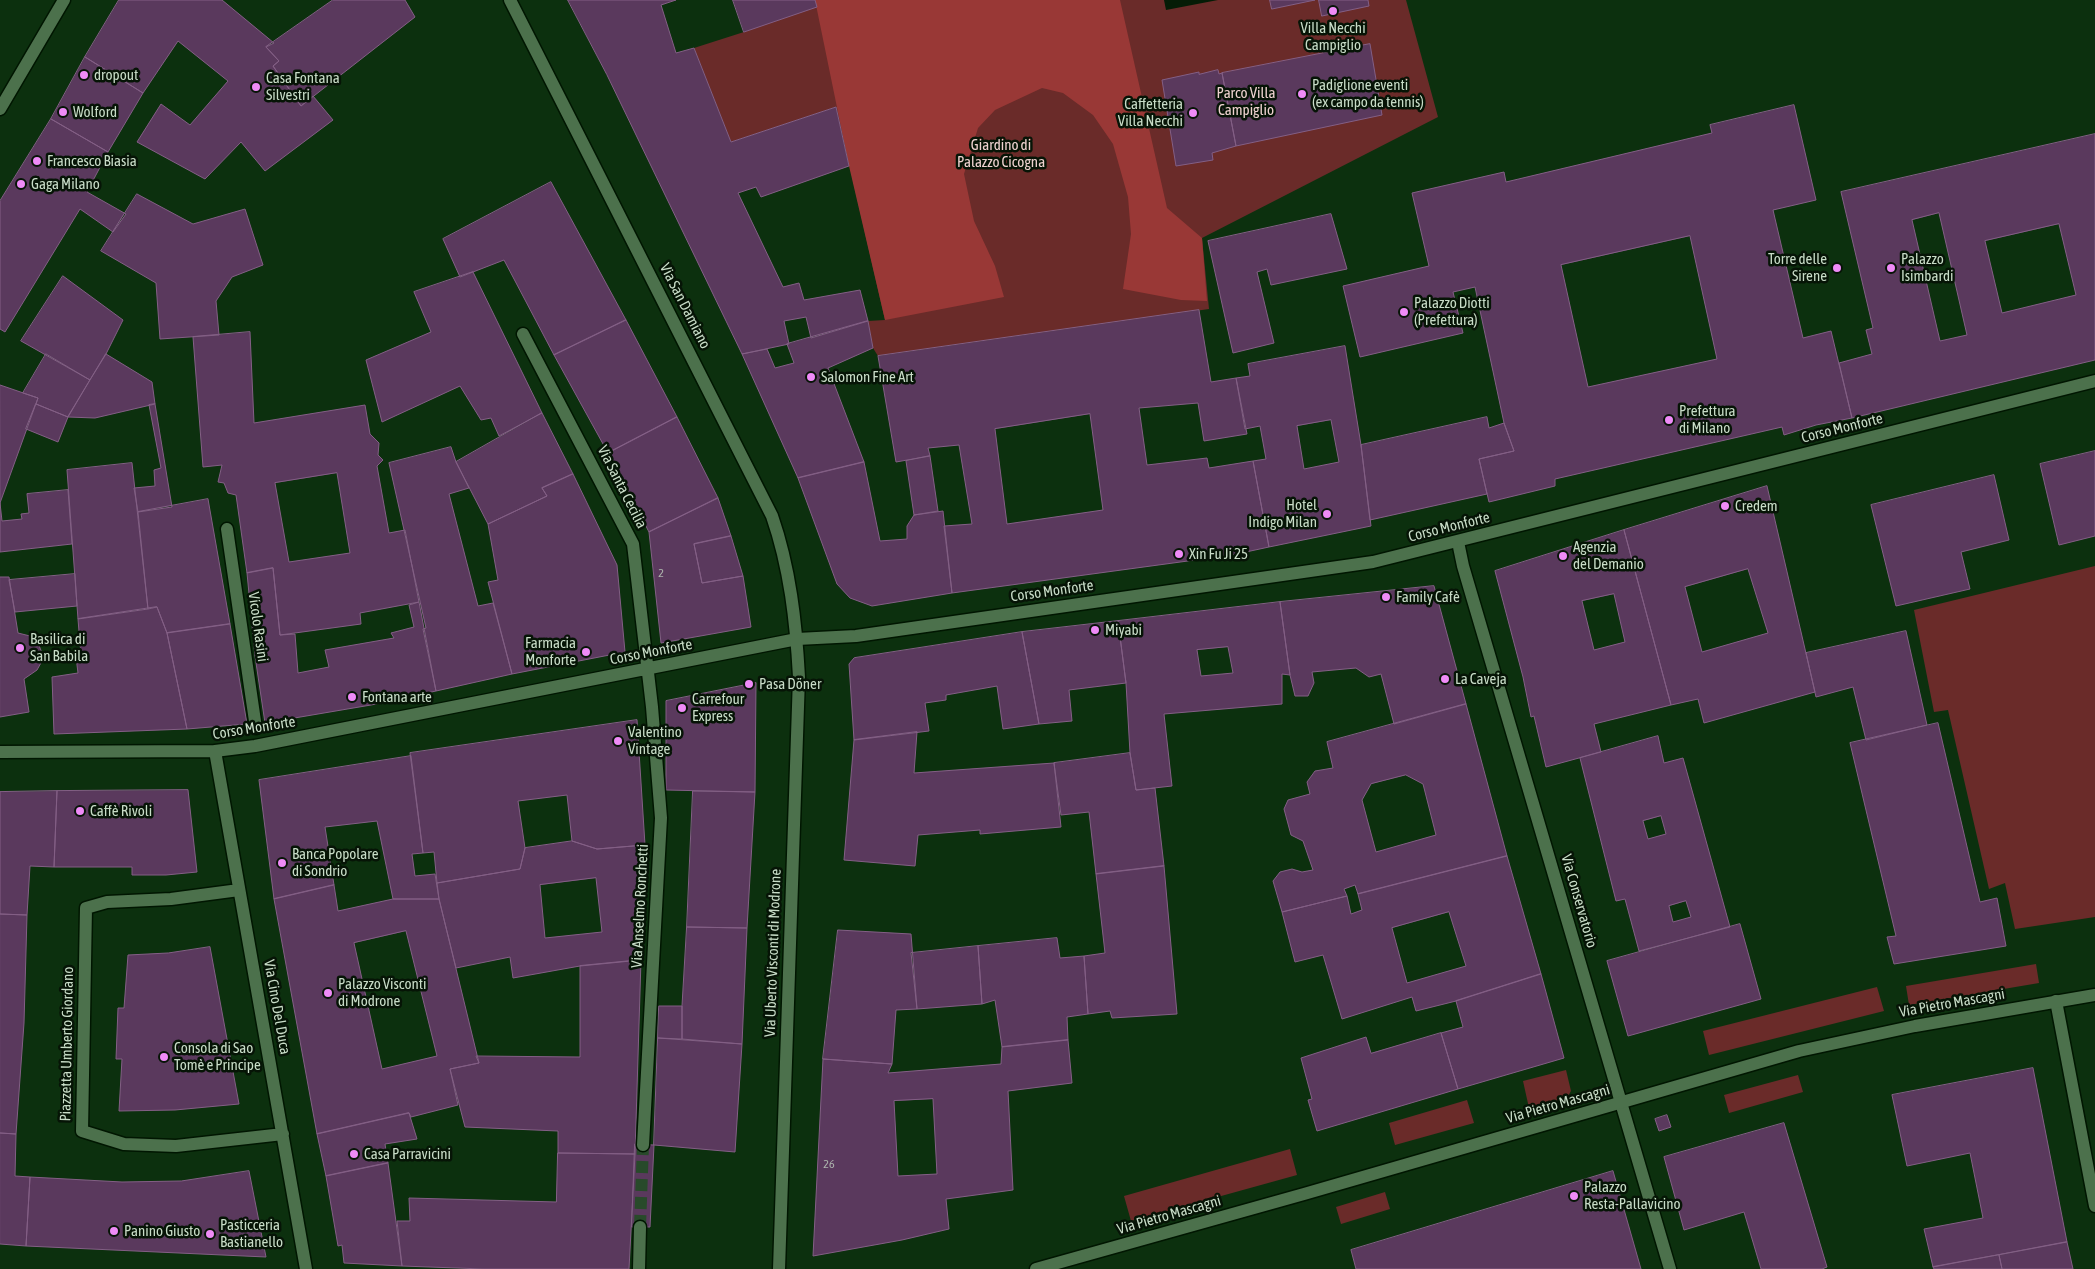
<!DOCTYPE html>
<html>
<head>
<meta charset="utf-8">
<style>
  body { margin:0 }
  canvas { display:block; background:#0c300e }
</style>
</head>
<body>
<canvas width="2095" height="1269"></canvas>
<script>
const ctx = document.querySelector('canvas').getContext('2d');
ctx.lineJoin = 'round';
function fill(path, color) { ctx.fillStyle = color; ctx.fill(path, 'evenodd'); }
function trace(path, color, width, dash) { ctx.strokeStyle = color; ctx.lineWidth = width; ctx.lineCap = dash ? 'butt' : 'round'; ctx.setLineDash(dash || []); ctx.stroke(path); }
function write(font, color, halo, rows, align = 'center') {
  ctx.font = font + ' "Asap Condensed",sans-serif'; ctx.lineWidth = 5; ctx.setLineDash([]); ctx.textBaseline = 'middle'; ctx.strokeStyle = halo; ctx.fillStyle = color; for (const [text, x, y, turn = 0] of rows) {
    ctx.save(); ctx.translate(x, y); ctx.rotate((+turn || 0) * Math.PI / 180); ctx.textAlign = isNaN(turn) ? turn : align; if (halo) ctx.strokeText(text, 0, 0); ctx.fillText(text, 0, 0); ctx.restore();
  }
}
const green = new Path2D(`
  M 815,0 L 1406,0 L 1438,117 L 1202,238 L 1209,309 L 878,356 L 873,348 L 868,321 L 885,320 L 836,107 L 731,142 L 694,48 L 744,32 Z
  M 2095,566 L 2095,917 L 2015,929 L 2005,883 L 1989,889 L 1948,710 L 1934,712 L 1914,610 Z
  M 2036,964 L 2039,983 L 1909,1005 L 1906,986 Z
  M 1877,987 L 1884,1011 L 1709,1055 L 1703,1031 Z
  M 1566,1070 L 1571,1091 L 1567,1098 L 1529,1108 L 1523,1081 Z
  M 1798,1075 L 1803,1092 L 1729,1113 L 1724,1095 Z
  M 1467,1100 L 1474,1123 L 1395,1145 L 1389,1123 Z
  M 1290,1149 L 1297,1175 L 1131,1221 L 1124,1196 Z
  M 1385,1192 L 1390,1209 L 1341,1224 L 1336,1207 Z`);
const forest = new Path2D(`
  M 815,0 L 1120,0 L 1167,208 L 1202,238 L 1207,301 L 1181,300 L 1123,289 L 1131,234 L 1128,197 L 1113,144 L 1093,115 L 1063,93 L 1042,88 L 995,110 L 978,128 L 964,174 L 974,221 L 995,266 L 1004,297 L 885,320 L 849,166 Z`);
const water = new Path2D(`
  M 1164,0 L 1218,0 L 1166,10 Z`);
const building = new Path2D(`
  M 119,0 L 222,0 L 274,43 L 266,47 L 279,61 L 273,66 L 301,106 L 313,96 L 333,120 L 265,171 L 241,142 L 205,179 L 137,142 L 161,104 L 190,125 L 228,81 L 178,41 L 143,93 L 85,57 Z
  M 333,0 L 405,0 L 415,17 L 301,106 L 273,66 L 279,61 L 266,47 Z
  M 568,0 L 676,0 L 661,5 L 676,53 L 694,48 L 731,142 L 836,107 L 849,166 L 761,197 L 756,187 L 738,193 L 783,287 L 799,283 L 804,300 L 860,290 L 868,321 L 811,338 L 806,317 L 784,321 L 789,344 L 742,354 L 607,75 Z
  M 733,0 L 815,0 L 817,7 L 744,32 Z
  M 1270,0 L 1315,0 L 1272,9 Z
  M 1319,0 L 1368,0 L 1369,6 L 1322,16 Z
  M 1370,44 L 1382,115 L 1236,146 L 1222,73 Z
  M 85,57 L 143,93 L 108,152 L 51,119 Z
  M 1218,70 L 1219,74 L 1222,73 L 1236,146 L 1212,153 L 1213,160 L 1176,166 L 1162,80 L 1199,72 L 1199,74 Z
  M 1794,105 L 1816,200 L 1773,210 L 1803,338 L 1831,331 L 1852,418 L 1816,425 L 1784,435 L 1782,427 L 1555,479 L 1555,486 L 1489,502 L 1479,459 L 1514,451 L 1504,423 L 1475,287 L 1453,292 L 1463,333 L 1360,357 L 1343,286 L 1429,266 L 1412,193 L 1504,172 L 1506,182 L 1712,133 L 1710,125 ZM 1690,236 L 1717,359 L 1588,387 L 1561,265 Z
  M 51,119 L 108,152 L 87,192 L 126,214 L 113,232 L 80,209 L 5,332 L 0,329 L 0,201 Z
  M 2095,134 L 2095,360 L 1852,418 L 1839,363 L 1872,354 L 1866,330 L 1873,328 L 1841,192 ZM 1939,213 L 1967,335 L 1940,341 L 1912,220 ZM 2059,224 L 2076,295 L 2002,313 L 1985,241 Z
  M 551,182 L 626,320 L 554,355 L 504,260 L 460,277 L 443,239 Z
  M 137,194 L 193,224 L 245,209 L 263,265 L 232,277 L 216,301 L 219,335 L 160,339 L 156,283 L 101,251 Z
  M 1331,214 L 1347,269 L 1271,285 L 1267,269 L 1257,272 L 1274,343 L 1233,353 L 1208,241 Z
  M 473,272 L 542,413 L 499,436 L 491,418 L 481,420 L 460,386 L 382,422 L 366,360 L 431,332 L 414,292 Z
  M 63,276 L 123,320 L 106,354 L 90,380 L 21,341 Z
  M 1199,310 L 1211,382 L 1236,378 L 1247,434 L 1204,441 L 1198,403 L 1139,408 L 1147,465 L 1207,458 L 1209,468 L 1253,461 L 1269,547 L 1232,555 L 952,593 L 944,526 L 972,524 L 959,445 L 928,448 L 930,456 L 896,462 L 878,356 ZM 1090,414 L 1103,510 L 1007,524 L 995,429 Z
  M 626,320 L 677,417 L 608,453 L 554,355 Z
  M 868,321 L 873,348 L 828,368 L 864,462 L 798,478 L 742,354 L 767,349 L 775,368 L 794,363 L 787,344 Z
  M 250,332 L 254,423 L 365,405 L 370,434 L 379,443 L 378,455 L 383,460 L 377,466 L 389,533 L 405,530 L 419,602 L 360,613 L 361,624 L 280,635 L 273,568 L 247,573 L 236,495 L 228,493 L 224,483 L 218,482 L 222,465 L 203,467 L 193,337 ZM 337,473 L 350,553 L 289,562 L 275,483 Z
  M 1345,346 L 1361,445 L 1371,526 L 1269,547 L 1253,461 L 1266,459 L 1260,426 L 1245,429 L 1236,378 L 1250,376 L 1248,364 ZM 1331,420 L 1339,462 L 1304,469 L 1297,426 Z
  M 46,354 L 90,380 L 68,417 L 36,404 L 38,398 L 23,393 Z
  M 106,354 L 152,382 L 155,404 L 95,418 L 68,417 Z
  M 0,385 L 38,398 L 0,503 Z
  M 36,404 L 68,417 L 58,442 L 26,429 Z
  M 155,404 L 172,507 L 138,512 L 134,488 L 155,486 L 154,470 L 161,468 L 149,405 Z
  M 542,413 L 573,474 L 542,488 L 547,496 L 488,524 L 456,462 Z
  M 677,417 L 718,498 L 649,532 L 608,453 Z
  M 1487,417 L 1489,428 L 1504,423 L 1514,451 L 1479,459 L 1487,494 L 1370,520 L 1361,445 Z
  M 451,447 L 456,462 L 469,488 L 449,494 L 478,606 L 493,603 L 512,674 L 436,691 L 423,629 L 426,628 L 389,463 Z
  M 2095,451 L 2095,536 L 2059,545 L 2040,464 Z
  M 930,456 L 938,511 L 914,515 L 906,461 Z
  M 864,462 L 880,541 L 907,539 L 907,526 L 914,515 L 943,511 L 952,593 L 872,606 L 850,598 L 837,584 L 798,478 Z
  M 132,463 L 148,609 L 78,619 L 67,470 Z
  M 573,474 L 617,565 L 625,652 L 512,674 L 488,582 L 498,580 L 488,524 L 547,496 L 542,488 Z
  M 1994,475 L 2009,540 L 1961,552 L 1970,589 L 1896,606 L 1871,505 Z
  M 1767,486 L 1815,692 L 1704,723 L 1698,699 L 1671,705 L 1624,530 ZM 1748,569 L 1768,633 L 1702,652 L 1685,587 Z
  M 68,490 L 72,544 L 0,552 L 0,503 L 2,521 L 22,519 L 21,514 L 29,513 L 27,494 Z
  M 718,498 L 731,536 L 694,544 L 702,583 L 743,576 L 751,627 L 661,643 L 649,532 Z
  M 208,499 L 230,624 L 167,633 L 157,607 L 148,609 L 138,512 Z
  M 1624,530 L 1671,705 L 1594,724 L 1601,752 L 1546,767 L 1534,716 L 1531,717 L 1523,677 L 1495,571 ZM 1614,594 L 1625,642 L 1594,650 L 1582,601 Z
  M 731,536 L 743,576 L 702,583 L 694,544 Z
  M 273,568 L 280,635 L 295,634 L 298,673 L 329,667 L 325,650 L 394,638 L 391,633 L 414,627 L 409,605 L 419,602 L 436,691 L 371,705 L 265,723 L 255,656 L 247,573 Z
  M 75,574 L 77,606 L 15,612 L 9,580 Z
  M 0,577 L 9,577 L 18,633 L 30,636 L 38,643 L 42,653 L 42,661 L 37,670 L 24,679 L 29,712 L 0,717 Z
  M 1434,586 L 1466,704 L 1394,724 L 1381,674 L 1369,677 L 1356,668 L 1312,672 L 1314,683 L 1308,696 L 1295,696 L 1290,675 L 1280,602 Z
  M 1280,602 L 1290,675 L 1282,674 L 1282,704 L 1164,714 L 1172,786 L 1136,790 L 1130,753 L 1126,683 L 1118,621 ZM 1228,647 L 1233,673 L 1201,676 L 1197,650 Z
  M 157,607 L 167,633 L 187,729 L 54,734 L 52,677 L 78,673 L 76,657 L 81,656 L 78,619 Z
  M 1118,621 L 1126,683 L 1069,690 L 1072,721 L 1039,724 L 1022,632 Z
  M 230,624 L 247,724 L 187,729 L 167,633 Z
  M 1906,631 L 1927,725 L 1866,740 L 1853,687 L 1816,697 L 1806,653 Z
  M 1022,632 L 1039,724 L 1003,729 L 997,686 L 946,695 L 946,700 L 925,703 L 929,731 L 854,740 L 849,664 L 854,658 Z
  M 756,683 L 755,792 L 666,790 L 666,701 Z
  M 1466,704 L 1507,856 L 1358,894 L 1355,885 L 1344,889 L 1347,896 L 1282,912 L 1273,881 L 1280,872 L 1292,869 L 1302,872 L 1313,870 L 1303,841 L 1291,835 L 1284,809 L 1288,800 L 1310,794 L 1307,782 L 1315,771 L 1333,768 L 1327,742 ZM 1406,775 L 1423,784 L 1436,835 L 1376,852 L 1362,800 L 1371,784 Z
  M 637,720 L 645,845 L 597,849 L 572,841 L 567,795 L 518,801 L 525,848 L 520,869 L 437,883 L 434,852 L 423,853 L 410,753 Z
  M 1938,723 L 1980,902 L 1997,898 L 2006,946 L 1894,964 L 1887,937 L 1896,936 L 1850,743 Z
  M 917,732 L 914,773 L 1054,763 L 1061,827 L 980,834 L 980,830 L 918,835 L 915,866 L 844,860 L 854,740 Z
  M 1658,736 L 1664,763 L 1683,758 L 1730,927 L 1639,951 L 1625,899 L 1616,901 L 1580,758 ZM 1661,816 L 1666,834 L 1648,839 L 1643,821 ZM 1686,901 L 1691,917 L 1673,922 L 1669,906 Z
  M 1130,753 L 1136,790 L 1155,788 L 1164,866 L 1096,874 L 1089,812 L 1061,815 L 1054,763 Z
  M 411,756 L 423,853 L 412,854 L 415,876 L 435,874 L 439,899 L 393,899 L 377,821 L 325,827 L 334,885 L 274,899 L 259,780 Z
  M 188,790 L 197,872 L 166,875 L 132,875 L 132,867 L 54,867 L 57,791 Z
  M 57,791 L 54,867 L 30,866 L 27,915 L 0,914 L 0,792 Z
  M 693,791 L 755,792 L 747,928 L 687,927 Z
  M 572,841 L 597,849 L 645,845 L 641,960 L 580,966 L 513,978 L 510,957 L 456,968 L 439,899 L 437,883 L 520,869 L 525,848 ZM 596,878 L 602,932 L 545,938 L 540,885 Z
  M 1507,856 L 1541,974 L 1456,1001 L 1416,1011 L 1412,997 L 1342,1019 L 1323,955 L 1295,962 L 1282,912 L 1347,896 L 1351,914 L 1362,910 L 1358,894 ZM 1449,912 L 1466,966 L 1407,983 L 1392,928 Z
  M 1164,866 L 1177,1014 L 1112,1018 L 1110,1011 L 1088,1014 L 1084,956 L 1105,953 L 1096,874 Z
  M 334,885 L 338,911 L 393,899 L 439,899 L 479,1063 L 450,1069 L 458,1105 L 411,1117 L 409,1113 L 317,1134 L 274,899 ZM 406,931 L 437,1056 L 382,1069 L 354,943 Z
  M 0,914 L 27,915 L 24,1023 L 16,1134 L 0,1133 Z
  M 1740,924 L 1761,999 L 1628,1036 L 1607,961 Z
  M 687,927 L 747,928 L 742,1044 L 682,1039 L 682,1006 Z
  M 838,930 L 911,934 L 917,1009 L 896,1010 L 892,1064 L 823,1059 Z
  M 1057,938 L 1060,958 L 1084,956 L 1088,1014 L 1067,1017 L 1068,1040 L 1002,1047 L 995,1000 L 982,1004 L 978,946 Z
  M 978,946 L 982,1004 L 917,1009 L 911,953 Z
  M 210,947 L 239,1104 L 175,1110 L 119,1111 L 122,1059 L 116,1059 L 118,1008 L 124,1008 L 128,955 L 168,953 Z
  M 641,960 L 635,1154 L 558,1153 L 558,1131 L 465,1127 L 450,1069 L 479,1063 L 476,1056 L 580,1057 L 580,966 Z
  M 1541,974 L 1564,1058 L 1458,1089 L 1441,1033 L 1463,1027 L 1456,1001 Z
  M 659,1006 L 682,1006 L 682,1039 L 658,1038 Z
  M 1441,1033 L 1458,1089 L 1317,1131 L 1308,1100 L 1312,1099 L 1301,1058 L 1366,1037 L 1371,1053 Z
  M 658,1038 L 742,1044 L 735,1152 L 654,1145 Z
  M 1068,1040 L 1072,1083 L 1008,1091 L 1013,1190 L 946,1199 L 949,1229 L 902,1240 L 813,1256 L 823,1059 L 892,1064 L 888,1073 L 1001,1064 L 1002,1047 ZM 933,1099 L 937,1174 L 898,1176 L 894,1101 Z
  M 2033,1068 L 2067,1242 L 1933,1267 L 1924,1229 L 1983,1218 L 1970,1153 L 1907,1166 L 1892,1095 Z
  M 409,1113 L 417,1139 L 385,1144 L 388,1163 L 326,1176 L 317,1134 Z
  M 1667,1115 L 1671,1127 L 1659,1131 L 1655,1119 Z
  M 1784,1123 L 1827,1267 L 1822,1269 L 1761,1269 L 1744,1212 L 1684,1230 L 1664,1157 Z
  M 0,1133 L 16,1134 L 15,1176 L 30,1177 L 26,1246 L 0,1244 Z
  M 635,1144 L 654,1145 L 650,1227 L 632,1227 Z
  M 558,1153 L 635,1154 L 629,1269 L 484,1269 L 402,1266 L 397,1221 L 410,1221 L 409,1198 L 556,1202 Z
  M 388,1163 L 402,1266 L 344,1263 L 342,1245 L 338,1246 L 326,1176 Z
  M 249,1171 L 266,1257 L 26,1246 L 30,1177 L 122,1182 L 181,1181 Z
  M 1613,1171 L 1641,1269 L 1356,1269 L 1351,1250 Z
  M 2067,1242 L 2073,1269 L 2002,1269 L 1999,1255 Z
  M 1999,1255 L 2002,1269 L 1934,1269 L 1933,1267 Z`);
const minorTunnel = new Path2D(`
  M 640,1227 L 643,1145`);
const minor = new Path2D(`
  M 0,109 L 64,0
  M 523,334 L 633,544 L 652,707 L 661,818 L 643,1145
  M 227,529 L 256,728
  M 1458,542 L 1463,566 L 1670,1269
  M 215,751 L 306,1269
  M 0,752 L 215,751 L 255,746 L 797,639
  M 239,890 L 171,899 L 107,902 L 86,908 L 82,1131 L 124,1144 L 176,1146 L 283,1134
  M 2056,1001 L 2095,1206
  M 639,1269 L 640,1227`);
const tertiary = new Path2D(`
  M 510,0 L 772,516 C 790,568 796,622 799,677 L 779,1269
  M 797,639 L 856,636 L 1373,562 L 2095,381
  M 1036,1269 L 1304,1194 L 1799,1051 L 1915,1026 L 2095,995`);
const markers = [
  [1333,11,5,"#ef8bf7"],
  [84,75,5,"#ef8bf7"],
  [256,87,5,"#ef8bf7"],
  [1302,94,5,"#ef8bf7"],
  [63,112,5,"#ef8bf7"],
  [1193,113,5,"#ef8bf7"],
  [37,161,5,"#ef8bf7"],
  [21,184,5,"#ef8bf7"],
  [1837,268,5,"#ef8bf7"],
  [1891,268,5,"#ef8bf7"],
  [1404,312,5,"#ef8bf7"],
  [811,377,5,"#ef8bf7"],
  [1669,420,5,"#ef8bf7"],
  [1725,506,5,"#ef8bf7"],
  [1327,514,5,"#ef8bf7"],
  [1179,554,5,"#ef8bf7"],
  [1563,556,5,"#ef8bf7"],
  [1386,597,5,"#ef8bf7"],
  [1095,630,5,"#ef8bf7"],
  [20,648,5,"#ef8bf7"],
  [586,652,5,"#ef8bf7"],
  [1445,679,5,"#ef8bf7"],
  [749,684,5,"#ef8bf7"],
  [352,697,5,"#ef8bf7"],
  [682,708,5,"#ef8bf7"],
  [618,741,5,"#ef8bf7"],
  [80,811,5,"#ef8bf7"],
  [282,863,5,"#ef8bf7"],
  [328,993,5,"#ef8bf7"],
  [164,1057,5,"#ef8bf7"],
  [354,1154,5,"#ef8bf7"],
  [1574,1196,5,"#ef8bf7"],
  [114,1231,5,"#ef8bf7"],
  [210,1234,5,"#ef8bf7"]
];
const numberNames = [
  ["2",661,573],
  ["26",829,1164]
];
const poiNames = [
  ["Villa Necchi",1333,28,"center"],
  ["Campiglio",1333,45,"center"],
  ["dropout",94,75],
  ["Casa Fontana",266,78],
  ["Silvestri",266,95],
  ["Padiglione eventi",1312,85],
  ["(ex campo da tennis)",1312,102],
  ["Caffetteria",1183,104,"right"],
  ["Villa Necchi",1183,121,"right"],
  ["Wolford",73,112],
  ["Francesco Biasia",47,161],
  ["Gaga Milano",31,184],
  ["Torre delle",1827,259,"right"],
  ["Sirene",1827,276,"right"],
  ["Palazzo",1901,259],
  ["Isimbardi",1901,276],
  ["Palazzo Diotti",1414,303],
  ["(Prefettura)",1414,320],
  ["Salomon Fine Art",821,377],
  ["Prefettura",1679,411],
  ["di Milano",1679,428],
  ["Hotel",1317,505,"right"],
  ["Indigo Milan",1317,522,"right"],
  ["Credem",1735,506],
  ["Agenzia",1573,547],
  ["del Demanio",1573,564],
  ["Xin Fu Ji 25",1189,554],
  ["Family Cafè",1396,597],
  ["Miyabi",1105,630],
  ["Basilica di",30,639],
  ["San Babila",30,656],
  ["Farmacia",576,643,"right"],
  ["Monforte",576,660,"right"],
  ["La Caveja",1455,679],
  ["Pasa Döner",759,684],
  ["Fontana arte",362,697],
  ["Carrefour",692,699],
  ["Express",692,716],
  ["Valentino",628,732],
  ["Vintage",628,749],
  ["Caffè Rivoli",90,811],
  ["Banca Popolare",292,854],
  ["di Sondrio",292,871],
  ["Palazzo Visconti",338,984],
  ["di Modrone",338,1001],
  ["Consola di Sao",174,1048],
  ["Tomè e Principe",174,1065],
  ["Casa Parravicini",364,1154],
  ["Palazzo",1584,1187],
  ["Resta-Pallavicino",1584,1204],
  ["Pasticceria",220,1225],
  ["Bastianello",220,1242],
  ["Panino Giusto",124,1231]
];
const parkNames = [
  ["Parco Villa",1246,93],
  ["Campiglio",1246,110],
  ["Giardino di",1001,145],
  ["Palazzo Cicogna",1001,162]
];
const streetNames = [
  ["Via San Damiano",685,306,63],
  ["Corso Monforte",1842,428,-14],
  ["Via Santa Cecilia",622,487,63],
  ["Corso Monforte",1449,527,-14],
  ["Corso Monforte",1052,591,-8],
  ["Vicolo Rasini",258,627,82],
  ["Corso Monforte",651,652,-11],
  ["Corso Monforte",254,728,-9],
  ["Via Conservatorio",1579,901,74],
  ["Via Anselmo Ronchetti",640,906,-87],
  ["Via Uberto Visconti di Modrone",773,953,-88],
  ["Via Pietro Mascagni",1952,1003,-10],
  ["Via Cino Del Duca",277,1007,80],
  ["Piazzetta Umberto Giordano",67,1044,-89],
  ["Via Pietro Mascagni",1558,1104,-16],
  ["Via Pietro Mascagni",1169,1215,-16]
];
fill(green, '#6a2b29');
fill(forest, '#993836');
fill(water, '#051c06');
fill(building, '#5a395d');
trace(building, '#835f85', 1);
trace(minorTunnel, '#284a2a', 12, [12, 6]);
trace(minor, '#001601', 15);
trace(tertiary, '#001601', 15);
trace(minor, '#4c714c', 12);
trace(tertiary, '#4c714c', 12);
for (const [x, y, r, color] of markers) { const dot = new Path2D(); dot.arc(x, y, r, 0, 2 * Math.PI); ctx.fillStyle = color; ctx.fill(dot); trace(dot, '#061406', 2); }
write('12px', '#acb3ac', null, numberNames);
write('15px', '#c8dcc7', '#061406', poiNames, 'left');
write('15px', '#efd2d0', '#061406', parkNames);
write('15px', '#c8dcc7', '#061406', streetNames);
</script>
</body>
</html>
